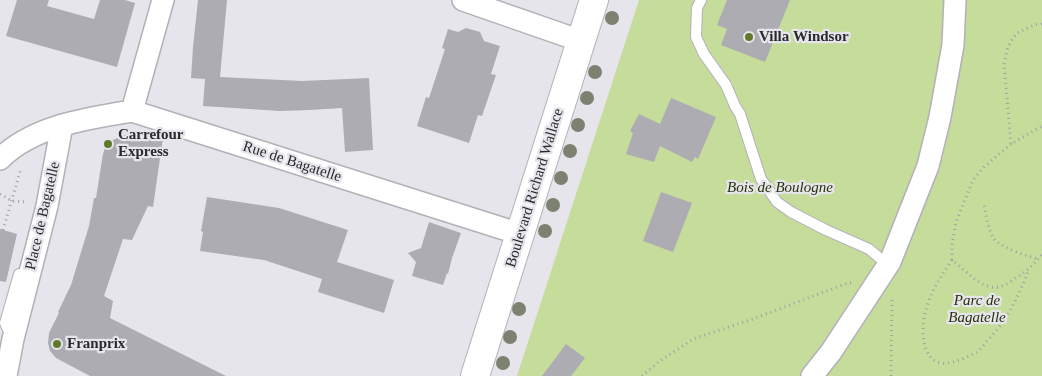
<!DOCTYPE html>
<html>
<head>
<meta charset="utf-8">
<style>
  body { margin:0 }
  canvas { display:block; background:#e6e5ec }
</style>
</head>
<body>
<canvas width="1042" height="376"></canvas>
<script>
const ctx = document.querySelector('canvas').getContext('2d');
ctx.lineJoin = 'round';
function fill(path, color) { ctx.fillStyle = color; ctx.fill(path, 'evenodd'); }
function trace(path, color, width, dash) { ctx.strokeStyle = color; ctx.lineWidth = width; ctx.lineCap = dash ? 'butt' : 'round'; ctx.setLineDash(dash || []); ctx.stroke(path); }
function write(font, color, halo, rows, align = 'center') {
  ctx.font = font + ' "Times New Roman",serif'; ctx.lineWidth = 4.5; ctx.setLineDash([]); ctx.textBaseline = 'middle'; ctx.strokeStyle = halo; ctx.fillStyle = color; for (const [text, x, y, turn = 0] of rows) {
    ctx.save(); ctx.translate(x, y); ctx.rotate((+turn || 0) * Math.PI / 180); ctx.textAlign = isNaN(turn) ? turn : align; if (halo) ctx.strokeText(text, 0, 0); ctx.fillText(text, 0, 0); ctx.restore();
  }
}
const green = new Path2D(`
  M 639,0 L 1042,0 L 1042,376 L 517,376 Z`);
const building = new Path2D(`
  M 17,0 L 49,0 L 47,6 L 94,19 L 100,0 L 125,0 L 135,3 L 117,67 L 6,36 Z
  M 198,0 L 227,0 L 220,77 L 302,81 L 369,78 L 373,150 L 345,152 L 342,108 L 310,110 L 280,111 L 203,106 L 205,79 L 191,78 L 193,47 Z
  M 727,0 L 790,0 L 765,62 L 721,45 L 727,29 L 717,25 Z
  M 466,28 L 480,32 L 484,41 L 500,46 L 491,74 L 496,75 L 482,116 L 478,115 L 469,143 L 417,126 L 426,97 L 429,98 L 445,49 L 442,48 L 448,29 L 458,32 Z
  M 671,98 L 716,117 L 698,159 L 695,157 L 692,162 L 660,146 L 654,162 L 626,154 L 633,133 L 630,131 L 639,114 L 660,124 Z
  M 129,133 L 163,138 L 153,207 L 148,206 L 132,240 L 123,239 L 104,296 L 113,301 L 110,318 L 226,376 L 90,376 L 56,358 L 50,351 L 48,343 L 49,333 L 59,313 L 58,312 L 71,285 L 89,226 L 94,198 L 96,198 L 103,154 L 105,148 L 113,140 Z
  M 661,192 L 692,203 L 673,252 L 643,241 Z
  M 207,197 L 279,208 L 348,230 L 337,262 L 394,280 L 384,313 L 318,292 L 322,279 L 264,260 L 200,251 L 203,232 L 201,231 Z
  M 429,222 L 461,233 L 452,258 L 448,274 L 447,273 L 443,285 L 412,276 L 416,262 L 408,253 L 421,248 Z
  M 0,229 L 17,234 L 6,282 L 0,281 Z
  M 566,344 L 585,358 L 571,376 L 542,376 Z`);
const path = new Path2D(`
  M 1042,24 L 1034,25 L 1017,33 L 1011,41 L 1007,50 L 1004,64 L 1011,144 L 1042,126
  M 1011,144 L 984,167 L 973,180 L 956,222 L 952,245 L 952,260 C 966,270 983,293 1002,286 C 1007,285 1012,280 1016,278 C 1028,270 1034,265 1042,254
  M 0,194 L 12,201 L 28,202
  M 984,206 C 987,217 988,231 995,240 C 1002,248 1027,256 1038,259
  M 3,230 L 21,168
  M 952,260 C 941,276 931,291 926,310 C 921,326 920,359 941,363 C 943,363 947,364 948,363 C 954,363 972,355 977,352 C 981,349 984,345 987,341 C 1007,321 1019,295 1029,269
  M 642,376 L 660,361 L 693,339 L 750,320 L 848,283 L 854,282
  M 891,376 L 892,296`);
const lane = new Path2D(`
  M 701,0 L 697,8 L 696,37 L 704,54 L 726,85 L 735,106 L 740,114 L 761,179 L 777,202 L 791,212 L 826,230 L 869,249 L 888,265
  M 11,336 L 5,323 L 19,274`);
const street = new Path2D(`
  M 463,0 L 581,41
  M 132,111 L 163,0
  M 0,159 C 33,126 88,118 132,111 L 520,234
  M 6,376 L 13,339 L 47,206 L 62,125
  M 812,376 L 831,352 L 890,262 L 928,166 L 940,117 L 953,45 L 955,0`);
const secondary = new Path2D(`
  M 475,376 L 594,0`);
const trees = [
  [612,18],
  [595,72],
  [587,98],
  [578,125],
  [570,151],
  [561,178],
  [553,205],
  [545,231],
  [519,309],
  [510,337],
  [503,363]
];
const markers = [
  [749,37,5,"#62792a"],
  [108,144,5,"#62792a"],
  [57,344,5,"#62792a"]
];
const poiNames = [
  ["Villa Windsor",759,37],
  ["Carrefour",118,135],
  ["Express",118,152],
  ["Franprix",67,344]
];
const streetNames = [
  ["Rue de Bagatelle",292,162,18],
  ["Boulevard Richard Wallace",535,188,-73],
  ["Place de Bagatelle",43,216,-77]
];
const parkNames = [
  ["Bois de Boulogne",780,188],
  ["Parc de",977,301],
  ["Bagatelle",977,318]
];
fill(green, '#c5dc9a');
fill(building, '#adacb3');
trace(lane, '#b2b1b8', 12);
trace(street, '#b2b1b8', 24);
trace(secondary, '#b2b1b8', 30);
trace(path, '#a1a0a6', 3, [1, 4]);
trace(lane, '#fff', 10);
trace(street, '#fff', 21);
trace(secondary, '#fff', 28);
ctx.fillStyle = '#7c826f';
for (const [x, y] of trees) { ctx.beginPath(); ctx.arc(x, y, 7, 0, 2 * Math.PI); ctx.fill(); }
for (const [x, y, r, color] of markers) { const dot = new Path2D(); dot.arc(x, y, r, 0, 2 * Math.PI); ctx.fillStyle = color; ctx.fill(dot); trace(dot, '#e6e5ec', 2); }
write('bold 15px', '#2a292c', '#e6e5ec', poiNames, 'left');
write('15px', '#2a292c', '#e6e5ec', streetNames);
write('italic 15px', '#263109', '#e6e5ec', parkNames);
</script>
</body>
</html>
